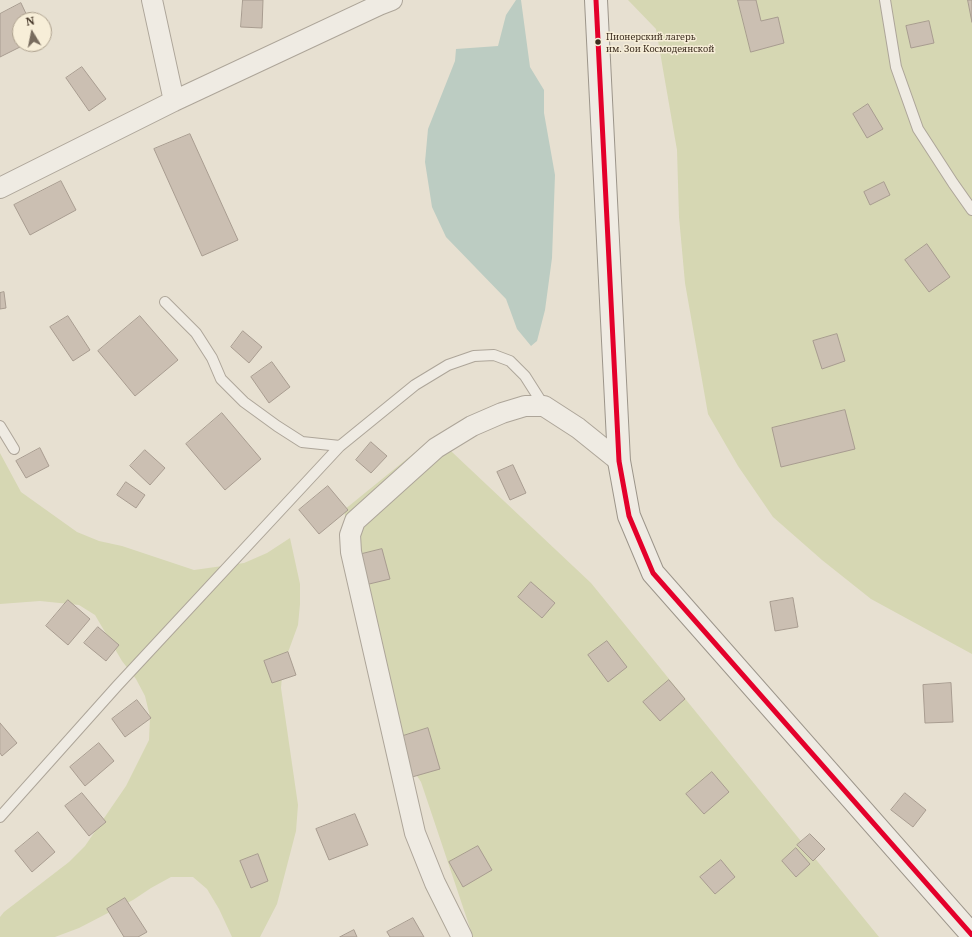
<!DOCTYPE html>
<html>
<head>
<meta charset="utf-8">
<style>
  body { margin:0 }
  #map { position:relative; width:972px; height:937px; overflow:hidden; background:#e7e0d1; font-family:"Noto Serif",serif }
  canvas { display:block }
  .north { position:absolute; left:12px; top:12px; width:40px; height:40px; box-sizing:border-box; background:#f7eed8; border:1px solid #ada18e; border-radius:50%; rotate:350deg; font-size:11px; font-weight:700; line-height:16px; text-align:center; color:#3d2e20 }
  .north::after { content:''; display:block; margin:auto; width:14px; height:18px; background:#786c5e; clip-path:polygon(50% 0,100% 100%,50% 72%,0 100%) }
</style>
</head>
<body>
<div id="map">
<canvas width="972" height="937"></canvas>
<div class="north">N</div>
</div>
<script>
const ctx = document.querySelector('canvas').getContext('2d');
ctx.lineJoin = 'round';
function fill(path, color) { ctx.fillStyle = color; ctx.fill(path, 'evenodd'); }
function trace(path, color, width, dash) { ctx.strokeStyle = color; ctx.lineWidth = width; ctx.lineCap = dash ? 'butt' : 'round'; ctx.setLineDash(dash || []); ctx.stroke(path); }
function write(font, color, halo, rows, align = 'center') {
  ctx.font = font + ' "Noto Serif",serif'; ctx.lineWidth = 3; ctx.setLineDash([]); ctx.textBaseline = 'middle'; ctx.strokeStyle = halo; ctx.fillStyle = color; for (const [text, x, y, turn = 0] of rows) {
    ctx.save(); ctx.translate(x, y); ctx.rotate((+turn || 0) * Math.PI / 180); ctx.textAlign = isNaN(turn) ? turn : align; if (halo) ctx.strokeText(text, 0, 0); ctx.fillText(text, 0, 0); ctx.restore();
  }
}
const green = new Path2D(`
  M 628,0 L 972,0 L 972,654 L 871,599 L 822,560 L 773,517 L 738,466 L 708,414 L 685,283 L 679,217 L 677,150 L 656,29 Z
  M 435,436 L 591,583 L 879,937 L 473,937 L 421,782 L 396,744 L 374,676 L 344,510 Z
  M 0,453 L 21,492 L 77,532 L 99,541 L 122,546 L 194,570 L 244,563 L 267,553 L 290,538 L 300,584 L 300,604 L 298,625 L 283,666 L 281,688 L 298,805 L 296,831 L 277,904 L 260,937 L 232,937 L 219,909 L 207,889 L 193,877 L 171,877 L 151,888 L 133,900 L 79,928 L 55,937 L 0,937 L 0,917 L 4,912 L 69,862 L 85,846 L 126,786 L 149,740 L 150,717 L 145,696 L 136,679 L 122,661 L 95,615 L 79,605 L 40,601 L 0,604 Z`);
const water = new Path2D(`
  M 516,0 L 521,0 L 530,67 L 544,90 L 544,113 L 555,175 L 552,258 L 545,310 L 537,341 L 531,346 L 517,329 L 506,299 L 446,237 L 432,207 L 425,162 L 428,129 L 455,61 L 456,49 L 498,46 L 506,15 Z`);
const building = new Path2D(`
  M 243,0 L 263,0 L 262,28 L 241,27 Z
  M 738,0 L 756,0 L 761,21 L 778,17 L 784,43 L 751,52 Z
  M 968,0 L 972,0 L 972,22 Z
  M 21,3 L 29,20 L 20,20 L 20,44 L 26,44 L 0,57 L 0,14 Z
  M 929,21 L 934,43 L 911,48 L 906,26 Z
  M 82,67 L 106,99 L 89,111 L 66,78 Z
  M 868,104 L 883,129 L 867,138 L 853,114 Z
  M 190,134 L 238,240 L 202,256 L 154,149 Z
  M 61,181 L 76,210 L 30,235 L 14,205 Z
  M 884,182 L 890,195 L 870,205 L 864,192 Z
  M 927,244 L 950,277 L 929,292 L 905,260 Z
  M 4,292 L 6,308 L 0,309 L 0,293 Z
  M 68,316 L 90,350 L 73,361 L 50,327 Z
  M 140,316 L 178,360 L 135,396 L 98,351 Z
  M 243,331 L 262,347 L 249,363 L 231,347 Z
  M 837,334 L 845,361 L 822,369 L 813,341 Z
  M 272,362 L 290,387 L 269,403 L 251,377 Z
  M 845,410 L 855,449 L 781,467 L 772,428 Z
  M 222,413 L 261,459 L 225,490 L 186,444 Z
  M 371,442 L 387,456 L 371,473 L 356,460 Z
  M 40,448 L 49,466 L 26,478 L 16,461 Z
  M 145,450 L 165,468 L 150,485 L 130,466 Z
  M 513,465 L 526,493 L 510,500 L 497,472 Z
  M 126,482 L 145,495 L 136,508 L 117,495 Z
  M 328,486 L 348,510 L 319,534 L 299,510 Z
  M 382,549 L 390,579 L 365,585 L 358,555 Z
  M 531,582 L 555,603 L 542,618 L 518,597 Z
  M 793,598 L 798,627 L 775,631 L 770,602 Z
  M 68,600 L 90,619 L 68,645 L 46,626 Z
  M 98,627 L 119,645 L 106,661 L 84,643 Z
  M 607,641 L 627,667 L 608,682 L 588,655 Z
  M 288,652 L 296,675 L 272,683 L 264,661 Z
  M 669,680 L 685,699 L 660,721 L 643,702 Z
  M 951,683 L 953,722 L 925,723 L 923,685 Z
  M 137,700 L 151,718 L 125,737 L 112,719 Z
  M 0,723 L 17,743 L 2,756 L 0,753 Z
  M 428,728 L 440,769 L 412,777 L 400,737 Z
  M 99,743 L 114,761 L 85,786 L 70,767 Z
  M 712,772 L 729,792 L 704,814 L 686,794 Z
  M 82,793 L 106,822 L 89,836 L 65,806 Z
  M 905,793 L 926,810 L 913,827 L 891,810 Z
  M 355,814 L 368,845 L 329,860 L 316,829 Z
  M 38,832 L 55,852 L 32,872 L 15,851 Z
  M 810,834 L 825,849 L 813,861 L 797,845 Z
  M 478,846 L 492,870 L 463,887 L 449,862 Z
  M 796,848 L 810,864 L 796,877 L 782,861 Z
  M 258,854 L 268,881 L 251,888 L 240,861 Z
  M 721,860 L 735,877 L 715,894 L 700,877 Z
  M 125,898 L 147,932 L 138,937 L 124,937 L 107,909 Z
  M 413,918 L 424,937 L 390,937 L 387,932 Z
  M 354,930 L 357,937 L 340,937 Z`);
const lane = new Path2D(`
  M 885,0 L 896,67 L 918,129 L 953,183 L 972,210
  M 165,302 L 196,333 L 212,358 L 221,379 L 244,402 L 277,426 L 302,442 L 340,446
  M 0,426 L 14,449
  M 0,817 L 117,686 L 340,446 L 415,385 L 448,365 L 474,356 L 494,355 L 510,361 L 525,376 L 544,406`);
const street = new Path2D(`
  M 152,0 L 174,101
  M 0,188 L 174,101 L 379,5 L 392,0
  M 462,937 L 435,883 L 415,833 L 351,552 L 350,535 L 355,521 L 436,448 L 472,426 L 502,413 L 525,406 L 544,406 L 578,428 L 619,461`);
const secondary = new Path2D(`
  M 596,0 L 619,461 L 629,516 L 653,573 L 972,935`);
const bus1 = new Path2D(`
  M 596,0 L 619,461 L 629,516 L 653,573 L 972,935`);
const markers = [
  [598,42,3.5,"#3d2e20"]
];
const busNames = [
  ["Пионерский лагерь",606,37],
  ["им. Зои Космодеянской",606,49]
];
fill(green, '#d6d7b3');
fill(water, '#bcccc2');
fill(building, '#cbbfb2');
trace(building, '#a89c90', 1);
trace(lane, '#ada599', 12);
trace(street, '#ada599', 22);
trace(secondary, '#9c958a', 24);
trace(lane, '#efebe3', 10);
trace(street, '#efebe3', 20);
trace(secondary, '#efebe3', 22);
trace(bus1, '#e4002b', 5);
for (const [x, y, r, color] of markers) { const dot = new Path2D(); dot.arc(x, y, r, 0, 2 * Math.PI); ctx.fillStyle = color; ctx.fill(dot); trace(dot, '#f7eed8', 1.5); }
write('9px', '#3d2e20', '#f7eed8', busNames, 'left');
</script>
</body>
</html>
